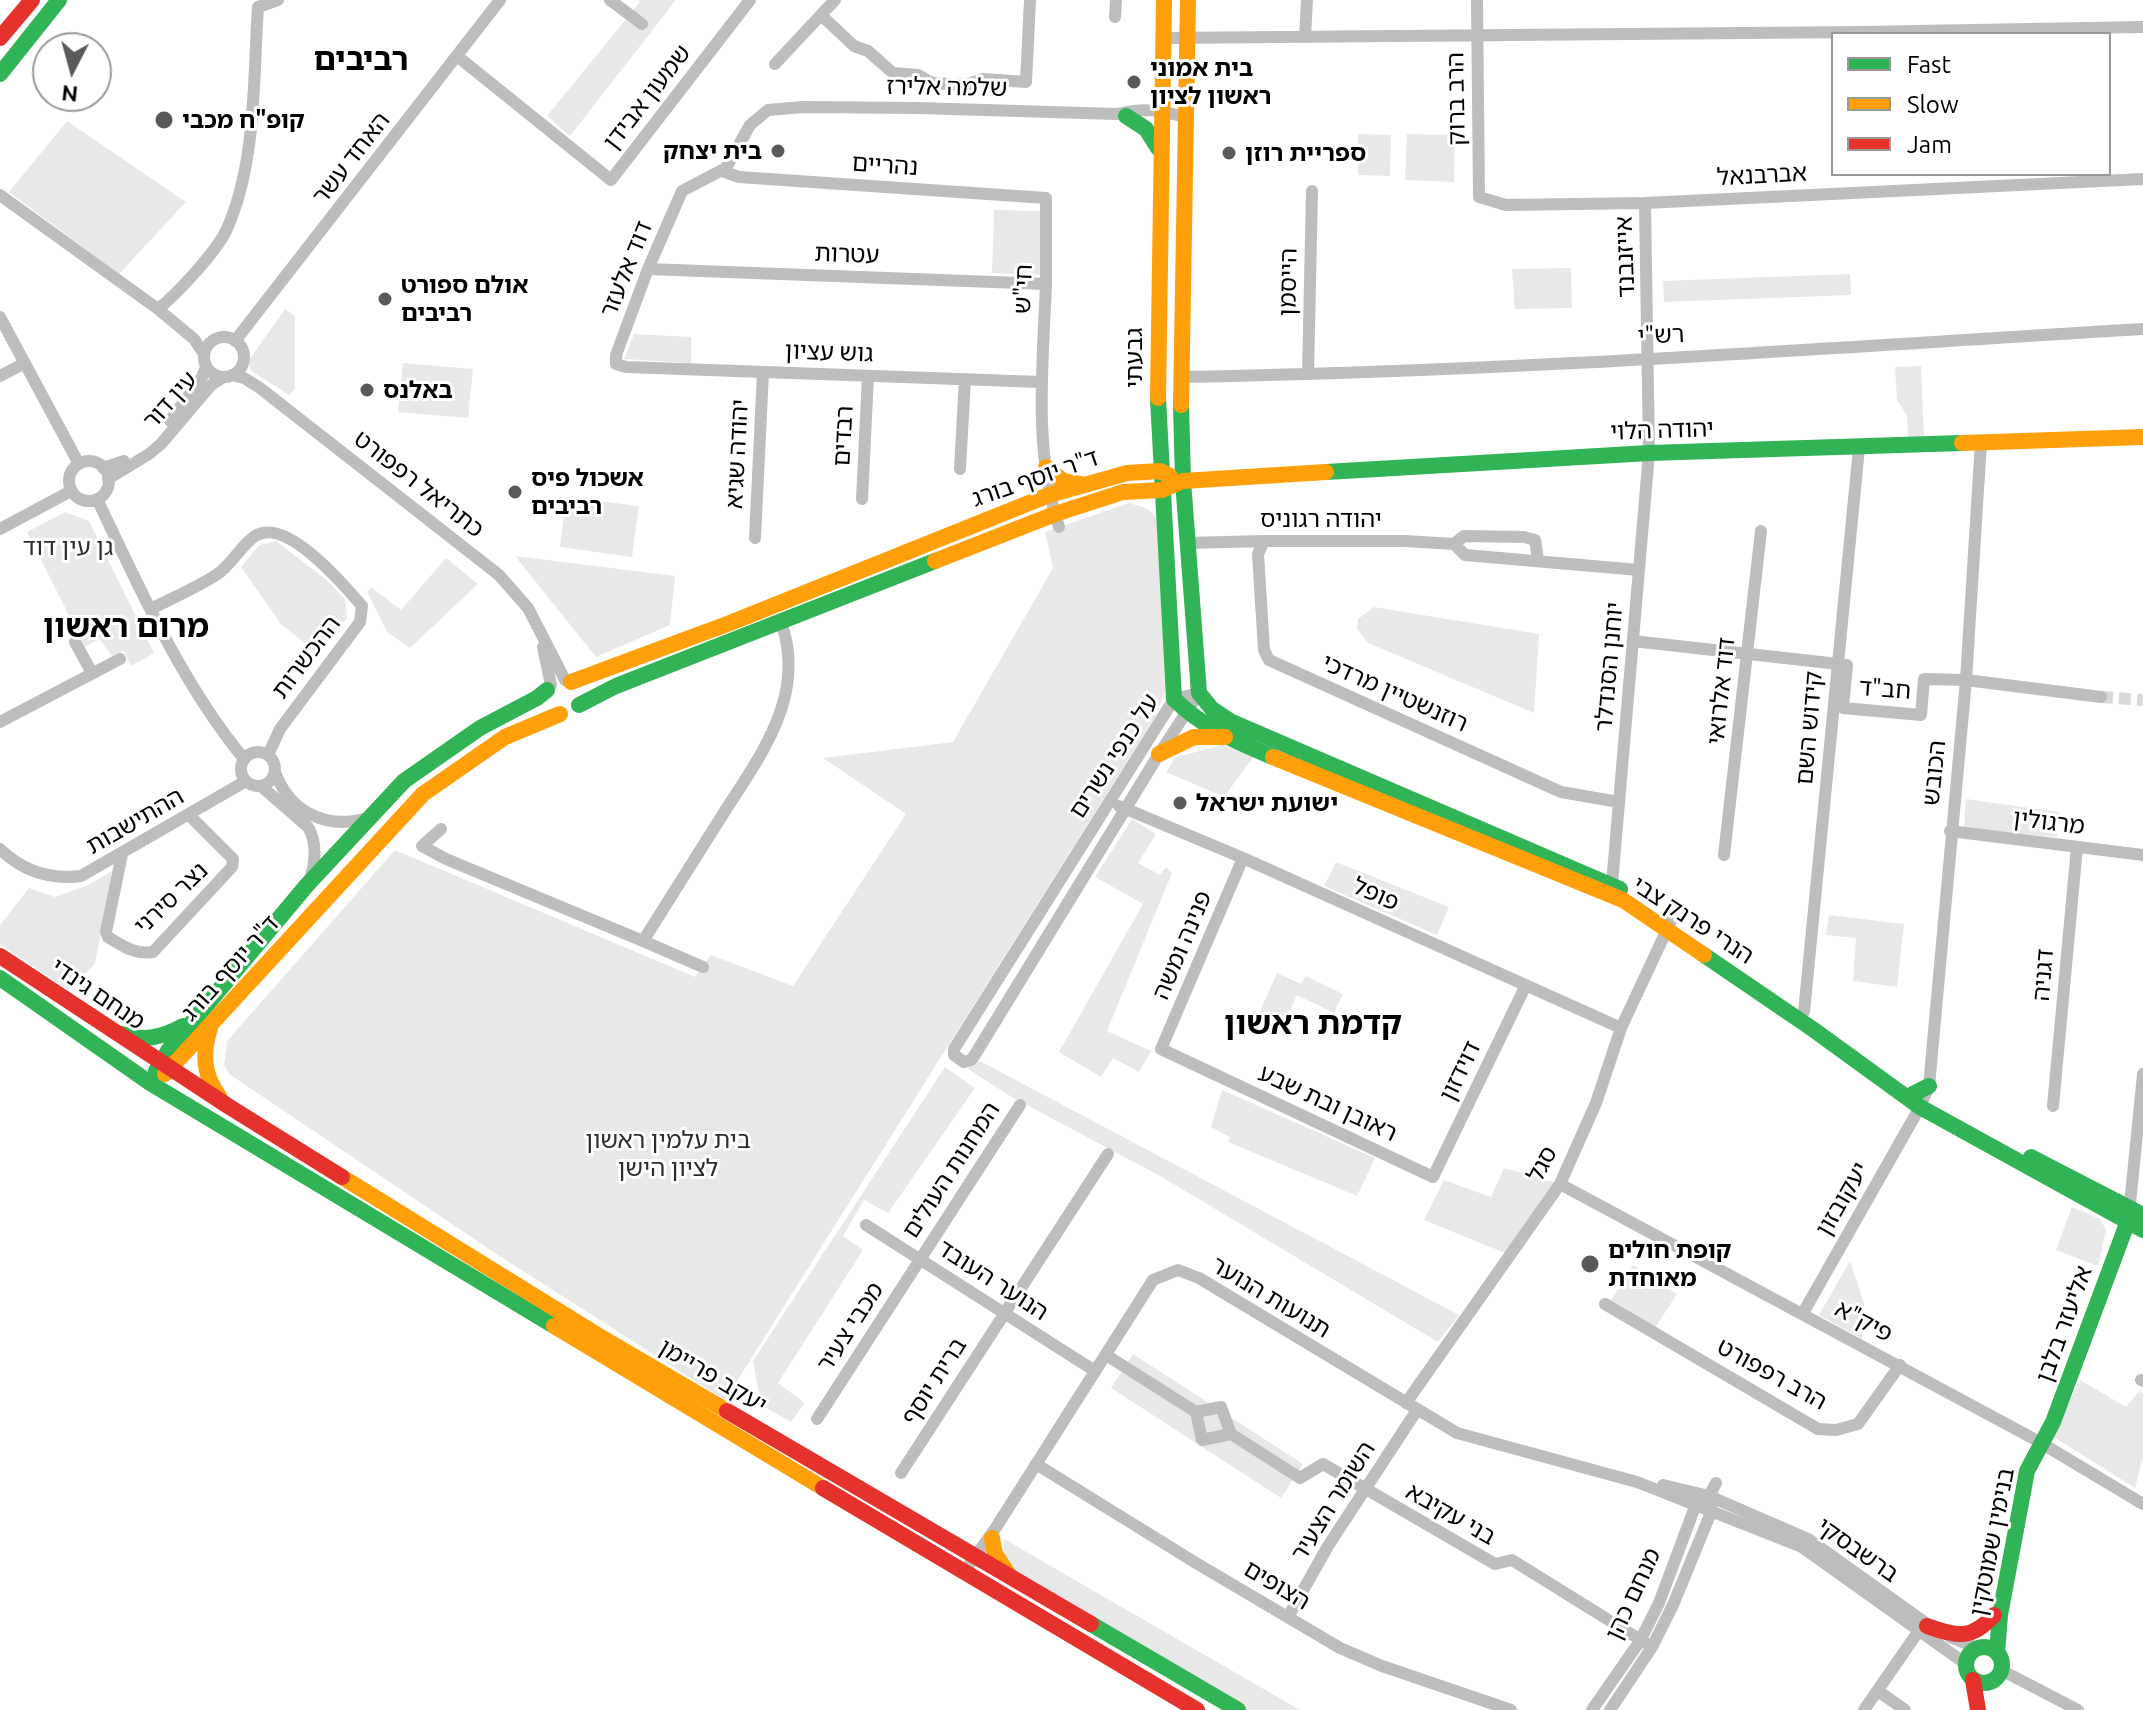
<!DOCTYPE html>
<html>
<head>
<meta charset="utf-8">
<style>
  body { margin:0 }
  #map { position:relative; width:2143px; height:1710px; overflow:hidden; background:#fff; font-family:Ubuntu,sans-serif }
  canvas { display:block }
  .legend { position:absolute; left:1831px; top:32px; width:280px; height:144px; box-sizing:border-box; background:#fff; border:2px solid #999; margin:0; padding:10px 14px; list-style:none; font-size:24px; color:#000 }
  .legend li { display:flex; align-items:center; gap:16px; height:40px }
  .legend b { width:40px; border:2px solid #999 }
  .north { position:absolute; left:32px; top:32px; width:80px; height:80px; box-sizing:border-box; background:#fff; border:2px solid #999; border-radius:50%; rotate:186deg; font-size:22px; font-weight:700; line-height:32px; text-align:center; color:#000 }
  .north::after { content:''; display:block; margin:auto; width:28px; height:36px; background:#595959; clip-path:polygon(50% 0,100% 100%,50% 72%,0 100%) }
</style>
</head>
<body>
<div id="map">
<canvas width="2143" height="1710"></canvas>
<ul class="legend">
<li><b style="height:10px;background:#30b455"></b>Fast</li>
<li><b style="height:10px;background:#ff9f0a"></b>Slow</li>
<li><b style="height:10px;background:#e5322d"></b>Jam</li>
</ul>
<div class="north">N</div>
</div>
<script>
const ctx = document.querySelector('canvas').getContext('2d');
ctx.lineJoin = 'round';
function fill(path, color) { ctx.fillStyle = color; ctx.fill(path, 'evenodd'); }
function trace(path, color, width, dash) { ctx.strokeStyle = color; ctx.lineWidth = width; ctx.lineCap = dash ? 'butt' : 'round'; ctx.setLineDash(dash || []); ctx.stroke(path); }
function write(font, color, halo, rows, align = 'center') {
  ctx.font = font + ' Ubuntu,"Noto Sans Hebrew",sans-serif'; ctx.lineWidth = 6; ctx.setLineDash([]); ctx.textBaseline = 'middle'; ctx.strokeStyle = halo; ctx.fillStyle = color; for (const [text, x, y, turn = 0] of rows) {
    ctx.save(); ctx.translate(x, y); ctx.rotate((+turn || 0) * Math.PI / 180); ctx.textAlign = isNaN(turn) ? turn : align; if (halo) ctx.strokeText(text, 0, 0); ctx.fillText(text, 0, 0); ctx.restore();
  }
}
const green = new Path2D(`
  M 638,0 L 676,0 L 570,136 L 547,116 L 640,2 Z
  M 67,121 L 186,202 L 119,274 L 9,192 Z
  M 1358,134 L 1391,135 L 1390,176 L 1358,175 Z
  M 1407,134 L 1455,135 L 1454,182 L 1405,180 Z
  M 994,210 L 1042,211 L 1040,275 L 992,273 Z
  M 1571,268 L 1572,308 L 1515,309 L 1512,269 Z
  M 1850,274 L 1851,295 L 1664,302 L 1663,281 Z
  M 285,309 L 295,316 L 295,389 L 289,395 L 250,370 L 249,360 Z
  M 634,334 L 691,337 L 691,363 L 624,359 Z
  M 403,363 L 473,369 L 468,418 L 398,412 Z
  M 1921,366 L 1924,440 L 1908,441 L 1907,416 L 1897,400 L 1895,367 Z
  M 566,497 L 639,506 L 632,557 L 560,547 Z
  M 1129,503 L 1146,508 L 1157,518 L 1165,692 L 1155,717 L 725,1400 L 498,1255 L 229,1074 L 224,1065 L 227,1041 L 395,850 L 695,977 L 711,955 L 793,986 L 906,814 L 823,758 L 953,742 L 1053,568 L 1045,532 Z
  M 65,512 L 89,521 L 154,653 L 131,666 L 124,651 L 112,656 L 99,639 L 85,647 L 27,532 Z
  M 276,541 L 329,582 L 345,599 L 347,618 L 317,653 L 281,624 L 241,567 L 259,545 Z
  M 515,556 L 675,576 L 670,625 L 596,657 Z
  M 446,558 L 478,584 L 410,648 L 387,632 L 367,592 L 371,587 L 401,610 Z
  M 1374,607 L 1539,634 L 1534,713 L 1368,643 L 1357,629 L 1358,619 Z
  M 1223,745 L 1254,756 L 1224,797 L 1166,772 L 1176,757 Z
  M 1966,799 L 2059,812 L 2057,837 L 1964,829 Z
  M 1132,819 L 1156,834 L 1138,863 L 1160,875 L 1166,867 L 1172,873 L 1107,1031 L 1151,1051 L 1139,1072 L 1113,1058 L 1101,1077 L 1059,1052 L 1143,904 L 1095,877 Z
  M 1336,862 L 1449,907 L 1437,935 L 1324,886 Z
  M 112,871 L 95,964 L 69,990 L 0,944 L 0,925 L 29,888 L 55,897 L 86,886 Z
  M 1829,915 L 1904,924 L 1897,987 L 1853,981 L 1856,938 L 1826,935 Z
  M 1277,973 L 1301,984 L 1306,976 L 1343,994 L 1334,1013 L 1297,995 L 1280,1031 L 1256,1020 Z
  M 976,1059 L 1459,1315 L 1438,1342 L 1160,1176 L 1010,1096 L 968,1069 Z
  M 945,1067 L 975,1088 L 888,1213 L 864,1200 L 843,1236 L 863,1250 L 778,1383 L 805,1403 L 791,1422 L 761,1405 L 753,1361 Z
  M 1222,1090 L 1375,1158 L 1357,1196 L 1228,1142 L 1230,1137 L 1211,1127 Z
  M 1504,1168 L 1560,1184 L 1510,1255 L 1424,1220 L 1444,1180 L 1491,1197 Z
  M 2072,1207 L 2100,1219 L 2106,1230 L 2098,1266 L 2056,1250 Z
  M 1850,1261 L 1864,1303 L 1862,1339 L 1819,1315 Z
  M 1633,1265 L 1677,1294 L 1655,1328 L 1611,1300 Z
  M 1133,1354 L 1303,1464 L 1281,1498 L 1111,1388 Z
  M 2080,1380 L 2126,1407 L 2139,1391 L 2143,1394 L 2143,1457 L 2135,1488 L 2052,1436 Z
  M 1004,1539 L 1300,1710 L 1238,1710 L 1023,1585 L 1004,1559 Z`);
const streetTunnel = new Path2D(`
  M 2101,697 L 2143,700`);
const street = new Path2D(`
  M 610,0 L 642,24
  M 1477,0 L 1479,197 L 1506,205 L 1645,203 L 2143,179
  M 258,7 L 278,0
  M 821,15 L 854,46 L 868,51 L 893,73 L 918,75 L 932,83 L 966,85 L 983,79 L 1026,82 L 1030,0
  M 1115,17 L 1116,0
  M 1305,37 L 1307,0
  M 1163,38 L 1861,32 L 2143,27
  M 457,56 L 611,180 L 750,0
  M 775,64 L 835,0
  M 722,171 L 739,177 L 1046,198 C 1046,227 1046,255 1046,284 C 1043,365 1033,449 1059,527
  M 0,195 L 158,309 L 194,339 L 204,354
  M 648,269 L 1046,284
  M 158,309 C 177,294 215,253 226,231 C 257,163 253,79 258,7
  M 0,317 L 79,464
  M204 357a20 20 0 1 1 40 0a20 20 0 1 1-40 0Z
  M 235,341 L 500,0
  M 1308,374 L 1312,191
  M 232,375 L 244,378 L 260,388 L 499,575 L 528,608 L 565,680
  M 0,376 L 25,363
  M 1180,377 C 1502,372 1823,348 2143,329
  M 1041,382 L 626,367 L 616,364 L 616,355 L 648,269 L 682,191 L 726,168 L 750,125 L 768,110 L 803,107 L 918,108 L 1117,114 C 1142,108 1161,109 1186,118
  M 170,421 L 202,377 L 206,367
  M69 481a20 20 0 1 1 40 0a20 20 0 1 1-40 0Z
  M 103,468 L 124,461
  M 960,469 L 965,379
  M 108,479 L 149,454 L 161,444 L 211,385 L 224,377
  M 97,499 C 140,589 181,682 244,759
  M 862,499 L 868,376
  M 0,529 L 71,491
  M 755,538 L 763,372
  M 1264,541 L 1258,554 L 1264,650 L 1269,660 L 1561,792 L 1619,802
  M 1187,543 L 1264,541 L 1405,541 L 1454,544 L 1465,555 L 1639,570
  M 1454,544 L 1464,536 L 1524,537 L 1535,540 L 1538,560
  M 151,609 C 172,598 196,588 216,575 C 232,565 240,546 255,536 C 286,516 344,585 362,606 L 360,622 L 280,729 L 268,755
  M 1633,641 L 1847,665 L 1843,708 L 1921,715 L 1924,679 L 1966,680 L 2101,697
  M 75,642 L 92,673
  M 543,647 L 551,685
  M 1199,693 L 1159,754 L 976,1053 L 971,1060 L 964,1062 L 954,1055 L 954,1049 L 1174,699 Z
  M 0,722 L 120,659
  M241 769a17 17 0 1 1 34 0a17 17 0 1 1-34 0Z
  M 275,772 C 290,813 327,830 368,818
  M 261,786 L 308,827 C 317,842 316,862 310,879
  M 1119,806 L 1243,858 L 1621,1028
  M 441,829 L 422,846 L 446,859 L 643,941 C 670,898 698,854 725,811 C 748,775 775,738 785,696 C 790,673 790,646 781,623
  M 1950,831 L 2143,855
  M 0,849 C 23,871 49,880 81,876 L 246,781
  M 122,854 L 106,932 L 108,937 C 123,946 135,955 153,952 L 232,867 L 233,859 L 189,815
  M 1724,855 L 1761,531
  M 1243,858 L 1161,1049 L 1433,1177 L 1526,985
  M 1612,884 L 1649,453 L 1645,203
  M 643,941 L 703,967
  M 1804,1012 L 1859,448
  M 2053,1106 L 2077,847
  M 1560,1184 L 2036,1440 L 2143,1504
  M 2129,1214 L 2143,1074
  M 866,1225 L 1095,1371
  M 1605,1304 L 1818,1429 L 1836,1430 L 1858,1424 L 1900,1365
  M 1803,1313 L 1920,1107 L 1929,1086 L 1966,680 L 1981,442
  M 1106,1355 L 1196,1412 L 1221,1407 L 1231,1434 L 1300,1478 L 1323,1464 L 1495,1564 L 1512,1560 L 1652,1647
  M 2141,1380 L 2143,1381
  M 1406,1403 L 1560,1184 L 1596,1103 L 1621,1028 L 1671,921
  M 1196,1412 L 1202,1440 L 1231,1434
  M 817,1419 L 1020,1105
  M 1036,1464 L 1196,1563 L 1340,1648 L 1382,1666 L 1511,1710
  M 901,1473 L 1108,1154
  M 1663,1485 L 1709,1496 L 1808,1539 L 1934,1629
  M 966,1574 L 969,1565 L 995,1529 L 1153,1280 L 1178,1270 L 1199,1278 L 1457,1433 L 1637,1482 L 1802,1547 L 1966,1664
  M 1288,1617 L 1328,1546 L 1417,1410
  M 1950,1637 L 1977,1648
  M 2001,1670 L 2078,1710
  M 1878,1691 L 1905,1710
  M 1592,1710 L 1640,1641 L 1659,1603 L 1696,1504 L 1709,1496 L 1716,1483
  M 1610,1710 L 1652,1647 L 1673,1605 L 1712,1510 L 1710,1503
  M 1864,1710 L 1918,1632`);
const fast = new Path2D(`
  M 0,74 L 59,0
  M 1126,116 L 1146,129 L 1158,148
  M 1158,398 L 1174,699 C 1202,727 1237,742 1273,757
  M 1181,405 L 1183,481 L 1199,693 L 1212,709 L 1230,721 L 1620,889
  M 1326,472 L 1649,453 L 1962,443
  M 579,705 L 616,686 L 935,561
  M 1704,955 L 1814,1030 L 1920,1107 L 2143,1230
  M 0,978 L 150,1083 L 554,1326
  M 122,1034 C 144,1042 163,1037 183,1026
  M 156,1071 L 168,1051 L 307,885 L 404,781 L 480,728 L 537,698 L 547,690
  M 1913,1094 L 1929,1086
  M 2031,1157 L 2143,1215
  M 1091,1624 L 1238,1710
  M1966 1665a18 18 0 1 1 36 0a18 18 0 1 1-36 0Z
  M 1997,1653 L 2000,1615 L 2027,1471 L 2053,1422 L 2128,1221`);
const slow = new Path2D(`
  M 1158,398 L 1164,0
  M 1181,405 L 1188,0
  M 1962,443 L 2143,437
  M 1046,467 L 1063,481 L 1080,484
  M 935,561 L 1055,514 L 1123,492 L 1162,490 L 1183,481 L 1326,472
  M 571,682 L 730,623 L 1049,495 L 1127,473 L 1160,471 L 1170,476
  M 1159,754 L 1194,737 L 1225,737
  M 1273,757 L 1623,900 L 1704,955
  M 210,1028 C 202,1053 203,1075 219,1096
  M 165,1074 L 423,794 L 505,737 L 560,714
  M 342,1177 L 604,1339 L 727,1411
  M 554,1326 L 823,1488
  M 992,1538 L 995,1554 L 1009,1575`);
const jam = new Path2D(`
  M 0,38 L 32,0
  M 0,956 L 228,1106 L 342,1177
  M 727,1411 L 1091,1624
  M 823,1488 L 1197,1710
  M 1927,1626 C 1957,1636 1971,1641 1994,1615
  M 1973,1680 L 1978,1710`);
const markers = [
  [1134,82,8,"#595959"],
  [164,120,10,"#595959"],
  [778,151,8,"#595959"],
  [1229,153,8,"#595959"],
  [385,299,8,"#595959"],
  [367,390,8,"#595959"],
  [515,492,8,"#595959"],
  [1180,803,8,"#595959"],
  [1590,1264,10,"#595959"]
];
const poiNames = [
  ["בית אמוני",1150,68],
  ["ראשון לציון",1150,96],
  ["קופ\"ח מכבי",182,120],
  ["בית יצחק",762,151,"right"],
  ["ספריית רוזן",1245,153],
  ["אולם ספורט",401,285],
  ["רביבים",401,313],
  ["באלנס",383,390],
  ["אשכול פיס",531,478],
  ["רביבים",531,506],
  ["ישועת ישראל",1196,803],
  ["קופת חולים",1608,1250],
  ["מאוחדת",1608,1278]
];
const streetNames = [
  ["שלמה אלירז",947,87,1],
  ["שמעון אבידן",647,97,-52],
  ["הרב ברוק",1456,99,-91],
  ["האחד עשר",351,158,-52],
  ["נהריים",885,165,4],
  ["אברבנאל",1762,175,-3],
  ["עטרות",847,254,2],
  ["אייזנבנד",1625,257,-92],
  ["דוד אלעזר",626,269,-68],
  ["הייסמן",1288,282,-89],
  ["חי\"ש",1023,289,-88],
  ["רש\"י",1661,335,-3],
  ["גוש עציון",829,352,2],
  ["גבעתי",1134,358,-90],
  ["עין דור",170,400,-48],
  ["יהודה הלוי",1662,430,-2],
  ["רבדים",843,436,-87],
  ["יהודה שגיא",737,454,-87],
  ["ד\"ר יוסף בורג",1035,478,-19],
  ["כתריאל רפפורט",419,484,38],
  ["יהודה רגוניס",1321,519],
  ["ההכשרות",306,657,-53],
  ["יוחנן הסנדלר",1609,667,-85],
  ["חב\"ד",1885,689,4],
  ["דוד אלרואי",1721,691,-84],
  ["רוזנשטיין מרדכי",1395,693,24],
  ["קידוש השם",1809,728,-85],
  ["על כנפי נשרים",1114,756,-57],
  ["הכובש",1934,773,-84],
  ["ההתישבות",135,821,-30],
  ["מרגולין",2049,822,7],
  ["פופל",1376,894,24],
  ["נצר סירני",171,898,-44],
  ["הנרי פרנק צבי",1693,920,33],
  ["פנינה ומשה",1182,945,-67],
  ["ד\"ר יוסף בורג",230,968,-48],
  ["דגניה",2043,975,-85],
  ["מנחם גינדי",98,994,34],
  ["דוידזון",1460,1071,-64],
  ["ראובן ובת שבע",1328,1103,25],
  ["סגל",1542,1164,-62],
  ["המחנות העולים",951,1170,-57],
  ["יעקובזון",1842,1199,-60],
  ["הנוער העובד",993,1280,33],
  ["תנועות הנוער",1271,1297,31],
  ["פיק\"א",1864,1321,28],
  ["אליעזר בלבן",2064,1324,-70],
  ["מכבי צעיר",850,1327,-57],
  ["הרב רפפורט",1772,1374,29],
  ["יעקב פריימן",713,1376,31],
  ["ברית יוסף",934,1381,-57],
  ["השומר הצעיר",1333,1501,-58],
  ["בני עקיבא",1451,1514,30],
  ["בנימין שמוטקין",1992,1542,-79],
  ["ברשבסקי",1858,1550,35],
  ["הצופים",1277,1585,31],
  ["מנחם כהן",1633,1594,-65]
];
const parkNames = [
  ["גן עין דוד",68,547],
  ["בית עלמין ראשון",668,1140],
  ["לציון הישן",668,1168]
];
const districtNames = [
  ["רביבים",361,59],
  ["מרום ראשון",126,626],
  ["קדמת ראשון",1313,1023]
];
fill(green, '#e8e8e8');
trace(streetTunnel, '#d9d9d9', 12, [12, 6]);
trace(street, '#bdbdbd', 12);
trace(fast, '#30b455', 16);
trace(slow, '#ff9f0a', 16);
trace(jam, '#e5322d', 16);
for (const [x, y, r, color] of markers) { const dot = new Path2D(); dot.arc(x, y, r, 0, 2 * Math.PI); ctx.fillStyle = color; ctx.fill(dot); trace(dot, '#fff', 3); }
write('bold 24px', '#000', '#fff', poiNames, 'left');
write('24px', '#000', '#fff', streetNames);
write('24px', '#2c2c2c', '#fff', parkNames);
write('bold 32px', '#000', '#fff', districtNames);
</script>
</body>
</html>
